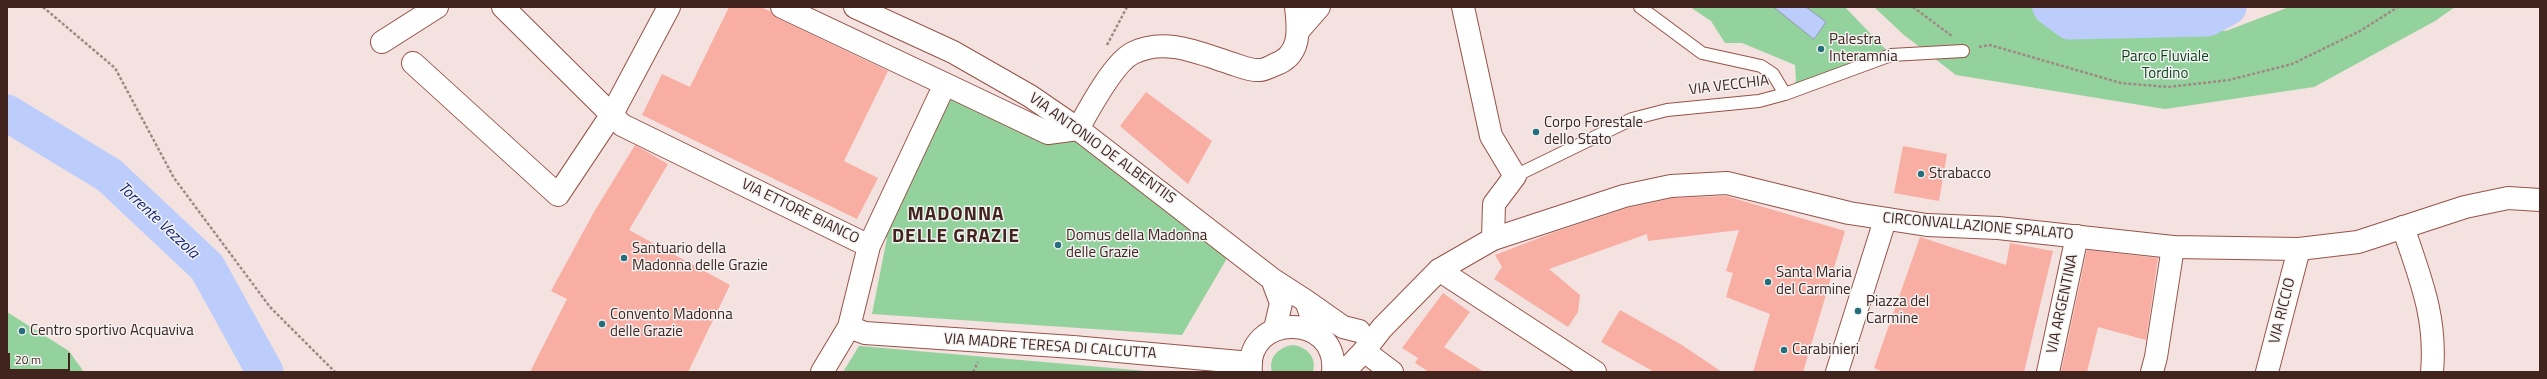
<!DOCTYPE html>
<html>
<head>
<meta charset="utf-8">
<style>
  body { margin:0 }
  #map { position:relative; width:2547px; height:379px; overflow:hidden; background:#f3e2df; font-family:"Titillium Web",sans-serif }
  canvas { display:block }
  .frame { position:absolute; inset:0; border:8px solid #42241f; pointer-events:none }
  .scale { position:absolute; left:8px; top:353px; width:62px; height:18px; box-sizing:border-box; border:2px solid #42241f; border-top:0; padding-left:5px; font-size:12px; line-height:14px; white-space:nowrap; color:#42241f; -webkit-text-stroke:3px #f3f3f3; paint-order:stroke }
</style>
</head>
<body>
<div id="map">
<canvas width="2547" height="379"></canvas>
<div class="frame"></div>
<div class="scale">20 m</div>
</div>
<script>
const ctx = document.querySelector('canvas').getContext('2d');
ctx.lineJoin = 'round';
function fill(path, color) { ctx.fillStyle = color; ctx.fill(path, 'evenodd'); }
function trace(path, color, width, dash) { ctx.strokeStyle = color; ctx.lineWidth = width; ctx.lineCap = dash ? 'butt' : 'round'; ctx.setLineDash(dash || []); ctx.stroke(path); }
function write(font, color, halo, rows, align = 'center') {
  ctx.font = font + ' "Titillium Web",sans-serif'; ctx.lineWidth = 3; ctx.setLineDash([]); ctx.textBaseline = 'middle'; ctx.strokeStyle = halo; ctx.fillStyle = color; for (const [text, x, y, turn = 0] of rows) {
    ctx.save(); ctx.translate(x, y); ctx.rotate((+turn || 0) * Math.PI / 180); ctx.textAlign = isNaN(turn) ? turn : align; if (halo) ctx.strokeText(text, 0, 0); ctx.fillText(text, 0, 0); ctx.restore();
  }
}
const green = new Path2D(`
  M 1690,7 L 1845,7 L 1891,55 L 1785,94 L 1796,81 L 1795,65 L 1742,43 L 1725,43 L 1711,21 Z
  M 1874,7 L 2066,7 L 2226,31 L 2289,7 L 2455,7 L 2435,21 L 2314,87 L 2165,109 L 1956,75 L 1904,35 Z
  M 945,84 L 1048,133 L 1078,129 L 1233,248 L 1182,335 L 872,314 L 887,238 L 875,232 Z
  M 7,312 L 69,351 L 84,372 L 7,372 Z
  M 1293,345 C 1307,347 1317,357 1313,372 L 1272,372 C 1268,357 1279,347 1293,345 Z
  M 859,346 L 860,346 L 1158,372 L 843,372 Z`);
const water = new Path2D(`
  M 1774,7 L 1806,7 L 1826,22 L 1814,39 Z`);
const river = new Path2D(`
  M 2051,7 L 2070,21 L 2207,18 L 2228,7
  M 7,113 L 109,175 L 207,267 L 265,372`);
const building = new Path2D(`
  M 729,7 L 761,7 L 771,12 L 777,18 L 888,71 L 844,161 L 878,178 L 857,219 L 642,115 L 662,74 L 690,87 Z
  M 1146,92 L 1212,141 L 1188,184 L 1120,126 Z
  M 635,145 L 668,164 L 629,230 L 730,285 L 688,372 L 530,372 L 567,299 L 551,291 L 594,212 Z
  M 1903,146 L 1947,154 L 1939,201 L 1894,193 Z
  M 1726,196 L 1845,231 L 1803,372 L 1753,372 L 1770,314 L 1726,297 L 1733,273 L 1726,271 L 1739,230 L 1648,241 L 1647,234 L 1549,269 L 1580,295 L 1578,312 L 1568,327 L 1494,279 L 1502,267 L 1495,255 L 1552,233 L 1627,208 L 1673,198 Z
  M 1920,237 L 2006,265 L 2010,243 L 2053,251 L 2024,372 L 1884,372 L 1874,368 Z
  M 2087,250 L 2158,258 L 2146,340 L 2098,327 L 2087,372 L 2061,372 Z
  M 1443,293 L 1470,312 L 1444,347 L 1484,372 L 1429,372 L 1415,363 L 1418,358 L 1402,348 Z
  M 1620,310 L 1682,345 L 1722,372 L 1654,372 L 1601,342 Z`);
const path = new Path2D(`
  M 43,7 L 115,68 L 174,178 L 270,307 L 335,372
  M 1913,7 L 1952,36
  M 1107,45 L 1127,7
  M 1979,47 L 1990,45 L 2121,83 L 2168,87 L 2229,80 L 2292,64 L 2360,31 L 2398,7
  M 973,372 L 978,362`);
const lane = new Path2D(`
  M 1785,94 L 1891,55 L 1963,51
  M 1515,176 L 1632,119 L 1667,110 L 1759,101 L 1785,94 L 1773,74 L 1761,66 L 1702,53 L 1640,7`);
const street = new Path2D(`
  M 503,7 L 622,125 L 869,246
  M 782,7 L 945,84 L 869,246 L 849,327 L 822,372
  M 1463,7 L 1491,136 L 1515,176 L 1494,204 L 1493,239
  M 1299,30 L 1319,7
  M 382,42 L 437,7
  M 413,63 L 558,195 L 612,114 L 669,7
  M 945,84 L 1048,133 L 1078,129
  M 2403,227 C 2420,278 2437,317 2432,372
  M 1439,270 L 1595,372
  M 849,327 L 865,333 L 1073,347 L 1251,363
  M 1364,351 L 1392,372
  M 1837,372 L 1885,220
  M 2048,372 L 2077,236
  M 2152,372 L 2156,357 L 2173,247
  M 2267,372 L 2299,249`);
const secondary = new Path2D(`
  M 855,7 L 953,52 L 1030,96 L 1078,129 L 1272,279 L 1306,301 L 1318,335
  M 1078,129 C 1089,109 1114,62 1133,53 C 1165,37 1199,53 1230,63 C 1240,66 1250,71 1260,70 C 1264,70 1270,67 1274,65 C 1301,56 1299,31 1296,7
  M 1272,279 L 1281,303 L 1275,329
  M 1306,301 L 1343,327 L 1359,331
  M 1251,372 C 1244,313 1339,311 1333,372
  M 1344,372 L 1364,351 L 1382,328 L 1439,270 L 1493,239 L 1624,196 L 1671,186 L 1727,183 L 1849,213 L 1927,225 L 1998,228 L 2173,247 L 2299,249 L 2358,242 L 2465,207 L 2508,198 L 2540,200`);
const markers = [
  [1821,49,4,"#266e79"],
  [1536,132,4,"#266e79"],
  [1921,174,4,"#266e79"],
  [1058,245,4,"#266e79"],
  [624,258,4,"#266e79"],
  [1768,282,4,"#266e79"],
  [1858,311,4,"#266e79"],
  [602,324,4,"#266e79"],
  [22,331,4,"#266e79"],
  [1784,350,4,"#266e79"]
];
const poiNames = [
  ["Palestra",1829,40],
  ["Interamnia",1829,57],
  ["Corpo Forestale",1544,123],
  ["dello Stato",1544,140],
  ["Strabacco",1929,174],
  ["Domus della Madonna",1066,236],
  ["delle Grazie",1066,253],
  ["Santuario della",632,249],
  ["Madonna delle Grazie",632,266],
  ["Santa Maria",1776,273],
  ["del Carmine",1776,290],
  ["Piazza del",1866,302],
  ["Carmine",1866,319],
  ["Convento Madonna",610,315],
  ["delle Grazie",610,332],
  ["Centro sportivo Acquaviva",30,331],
  ["Carabinieri",1792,350]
];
const parkNames = [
  ["Parco Fluviale",2165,57],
  ["Tordino",2165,74]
];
const streetNames = [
  ["VIA VECCHIA",1729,86,-7],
  ["VIA ANTONIO DE ALBENTIIS",1102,149,36],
  ["VIA ETTORE BIANCO",800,212,26],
  ["CIRCONVALLAZIONE SPALATO",1978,227,5],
  ["VIA ARGENTINA",2063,304,-78],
  ["VIA RICCIO",2283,311,-76],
  ["VIA MADRE TERESA DI CALCUTTA",1050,347,4]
];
const waterNames = [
  ["Torrente Vezzola",158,221,43]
];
const districtNames = [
  ["MADONNA",956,215],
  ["DELLE GRAZIE",956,237]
];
fill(green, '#93d29d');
fill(water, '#bccdfb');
trace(water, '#979ab9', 1);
trace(river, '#bccdfb', 37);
fill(building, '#f8aea3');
trace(lane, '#985248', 14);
trace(street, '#985248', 24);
trace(secondary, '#985248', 24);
trace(path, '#a08985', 2.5, [3, 2]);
trace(lane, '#fff', 12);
trace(street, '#fff', 22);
trace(secondary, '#fff', 22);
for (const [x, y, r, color] of markers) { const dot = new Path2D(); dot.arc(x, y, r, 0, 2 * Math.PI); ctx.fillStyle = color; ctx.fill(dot); trace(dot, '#f3f3f3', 1.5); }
write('15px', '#42241f', '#f3f3f3', poiNames, 'left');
write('15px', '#11451f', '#f3f3f3', parkNames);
write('15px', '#42241f', '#f3f3f3', streetNames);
write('italic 16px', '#172678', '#f3f3f3', waterNames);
ctx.letterSpacing = '1px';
write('bold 19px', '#42241f', '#f3f3f3', districtNames);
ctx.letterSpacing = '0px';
</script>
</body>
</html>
